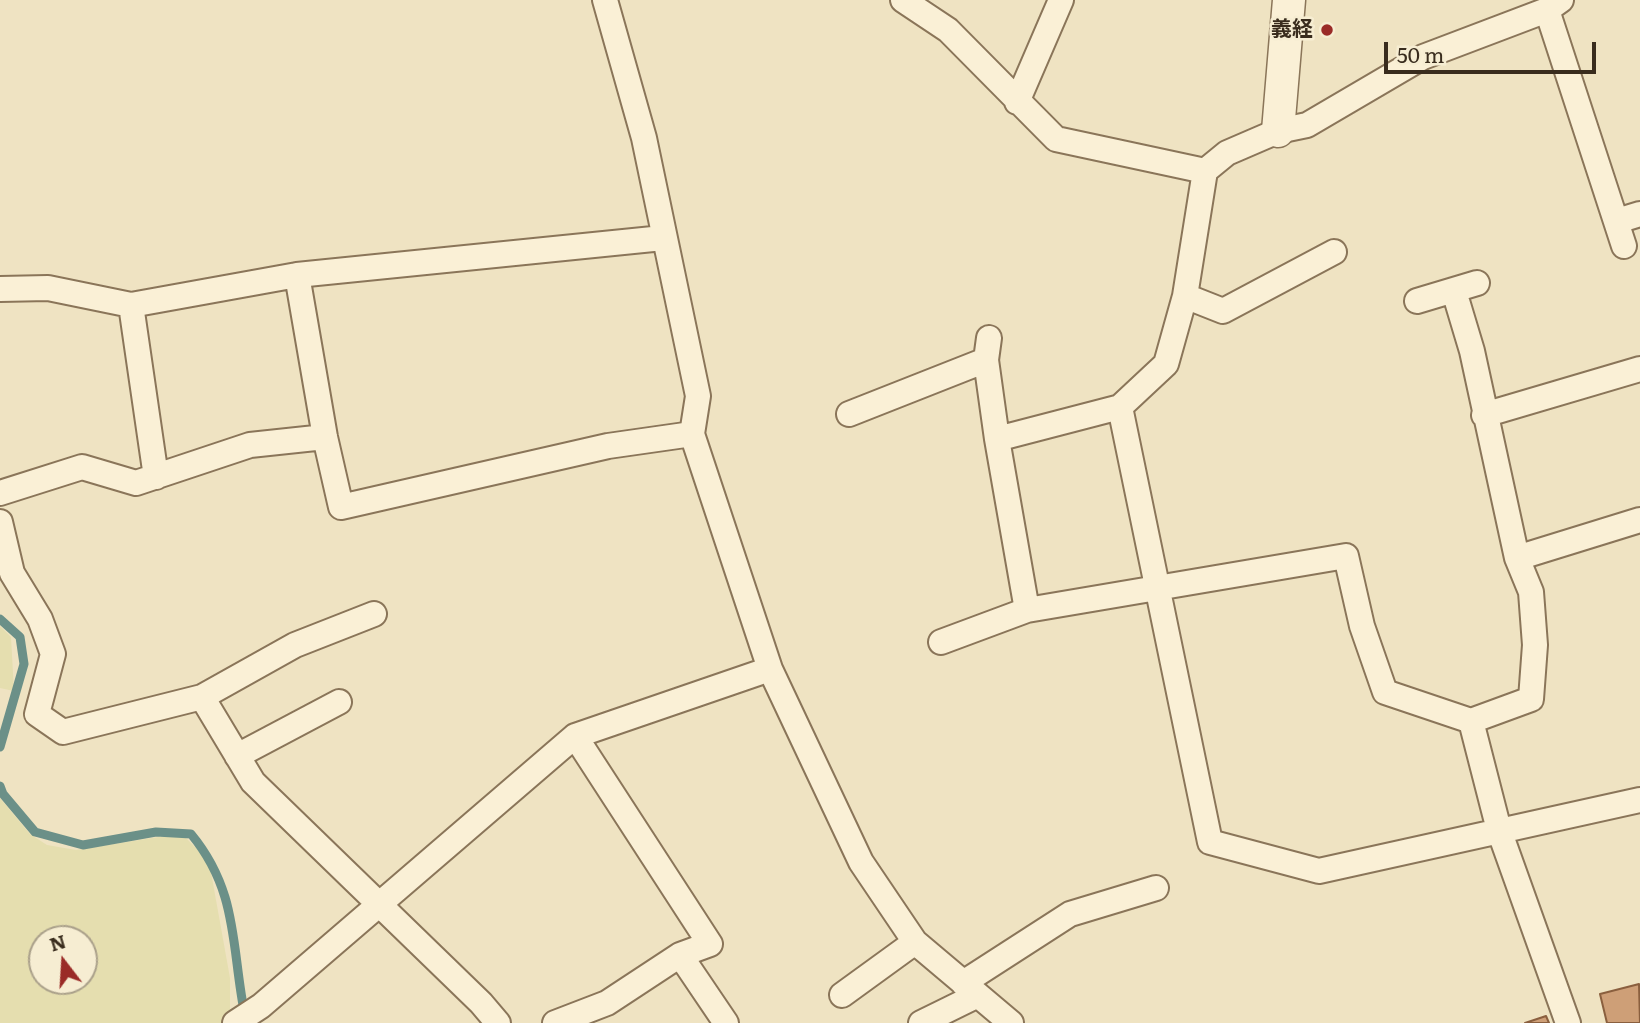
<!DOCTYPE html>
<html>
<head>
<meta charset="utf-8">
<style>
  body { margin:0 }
  #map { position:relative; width:1640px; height:1023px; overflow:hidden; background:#efe3c2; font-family:Literata,serif }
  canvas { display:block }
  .north { position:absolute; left:28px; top:925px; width:70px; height:70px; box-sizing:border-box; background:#f6edd2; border:2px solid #aaa08a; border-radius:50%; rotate:343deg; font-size:19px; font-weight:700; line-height:28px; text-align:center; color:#392c1d }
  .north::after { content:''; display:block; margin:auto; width:24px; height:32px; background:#9a2b27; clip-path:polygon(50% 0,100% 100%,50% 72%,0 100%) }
  .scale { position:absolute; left:1384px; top:42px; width:212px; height:32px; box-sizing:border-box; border:4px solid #392c1d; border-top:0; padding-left:9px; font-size:21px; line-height:24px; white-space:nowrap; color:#392c1d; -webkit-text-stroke:5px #f6edd2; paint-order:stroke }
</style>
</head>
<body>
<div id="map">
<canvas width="1640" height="1023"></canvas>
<div class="north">N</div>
<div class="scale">50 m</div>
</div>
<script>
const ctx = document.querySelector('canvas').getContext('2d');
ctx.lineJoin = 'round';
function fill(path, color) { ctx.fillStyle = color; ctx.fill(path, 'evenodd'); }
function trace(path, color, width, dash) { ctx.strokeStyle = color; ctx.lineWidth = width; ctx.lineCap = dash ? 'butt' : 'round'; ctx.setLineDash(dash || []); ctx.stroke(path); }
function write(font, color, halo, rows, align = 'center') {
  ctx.font = font + ' Literata,"Noto Sans JP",serif'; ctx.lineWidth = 5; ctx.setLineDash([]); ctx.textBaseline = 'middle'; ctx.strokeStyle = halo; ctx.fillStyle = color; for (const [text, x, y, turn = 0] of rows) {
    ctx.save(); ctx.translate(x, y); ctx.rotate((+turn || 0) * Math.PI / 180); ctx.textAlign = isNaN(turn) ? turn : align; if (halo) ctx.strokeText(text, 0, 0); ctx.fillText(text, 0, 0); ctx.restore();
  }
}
const farmland = new Path2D(`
  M 0,626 L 11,637 L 14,691 L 0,688 Z
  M 0,798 L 30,834 L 47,845 L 76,850 L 171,835 L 186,838 L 209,861 L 230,978 L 230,1023 L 0,1023 ZM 42,939 L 84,939 L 84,981 L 42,981 Z`);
const stream = new Path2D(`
  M 0,619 L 20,637 L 24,664 L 0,747
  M 0,786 L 3,794 L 35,832 L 83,845 L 156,832 L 191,834 C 239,892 231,947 245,1016`);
const building = new Path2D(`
  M 1639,984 L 1640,1023 L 1607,1023 L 1600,994 Z
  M 1546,1016 L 1549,1023 L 1525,1023 Z`);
const minor = new Path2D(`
  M 605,0 L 644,138 L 698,396 L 692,434 L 770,669 L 861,862 L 915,942 L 1011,1023
  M 903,0 L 948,30 L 1056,139 L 1205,171
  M 1547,10 L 1624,246
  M 1017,102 L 1061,0
  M 1617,221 L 1640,214
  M 297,275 L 663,238
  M 0,289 L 48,288 L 131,305 L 297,275 L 325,437 L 341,507 L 608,446 L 692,434
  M 1454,291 L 1472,351 L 1517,558
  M 1185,296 L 1223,311 L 1334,252
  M 1417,301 L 1477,283
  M 131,305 L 156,477
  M 989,338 L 986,360 L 997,439 L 1027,610
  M 1120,407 L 1210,842 L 1319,871 L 1640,800
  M 849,414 L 986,360
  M 1484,415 L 1640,369
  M 997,439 L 1120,407 L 1166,364 L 1185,296 L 1205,171 L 1227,153 L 1278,131 L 1307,125 L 1423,57 L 1547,10 L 1561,0
  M 0,493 L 82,467 L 136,483 L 250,445 L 325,437
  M 0,522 L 12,573 L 40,619 L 53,654 L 37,714 L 63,732 L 202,697 L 295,645 L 374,614
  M 941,642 L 1027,610 L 1346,556 L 1362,626 L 1385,692 L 1471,721 L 1531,699 L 1535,645 L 1531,592 L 1517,558 L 1640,520
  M 202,697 L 253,782 L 481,1003 L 498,1023
  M 1471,721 L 1499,830 L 1568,1023
  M 237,756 L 339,702
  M 680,955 L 726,1023
  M 963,983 L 1070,914 L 1156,888
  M 842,995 L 915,942
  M 235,1023 L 261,1006 L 575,736 L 770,669
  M 555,1023 L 607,1003 L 680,955 L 710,944 L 575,736
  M 921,1023 L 978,995`);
const tertiary = new Path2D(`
  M 1278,131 L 1289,0`);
const markers = [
  [1327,30,7,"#9a2b27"]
];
const poiNames = [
  ["義経",1313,30]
];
fill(farmland, '#e5deaf');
trace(stream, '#6b9088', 9);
fill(building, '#ce9f77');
trace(building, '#8a5f3e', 2);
trace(minor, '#8a7559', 28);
trace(tertiary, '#8a7559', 35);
trace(minor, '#faf0d6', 24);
trace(tertiary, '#faf0d6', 32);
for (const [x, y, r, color] of markers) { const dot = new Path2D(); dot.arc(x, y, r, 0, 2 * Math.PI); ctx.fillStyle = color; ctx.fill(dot); trace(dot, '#f6edd2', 2.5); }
write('bold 21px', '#392c1d', '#f6edd2', poiNames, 'right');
</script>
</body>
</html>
